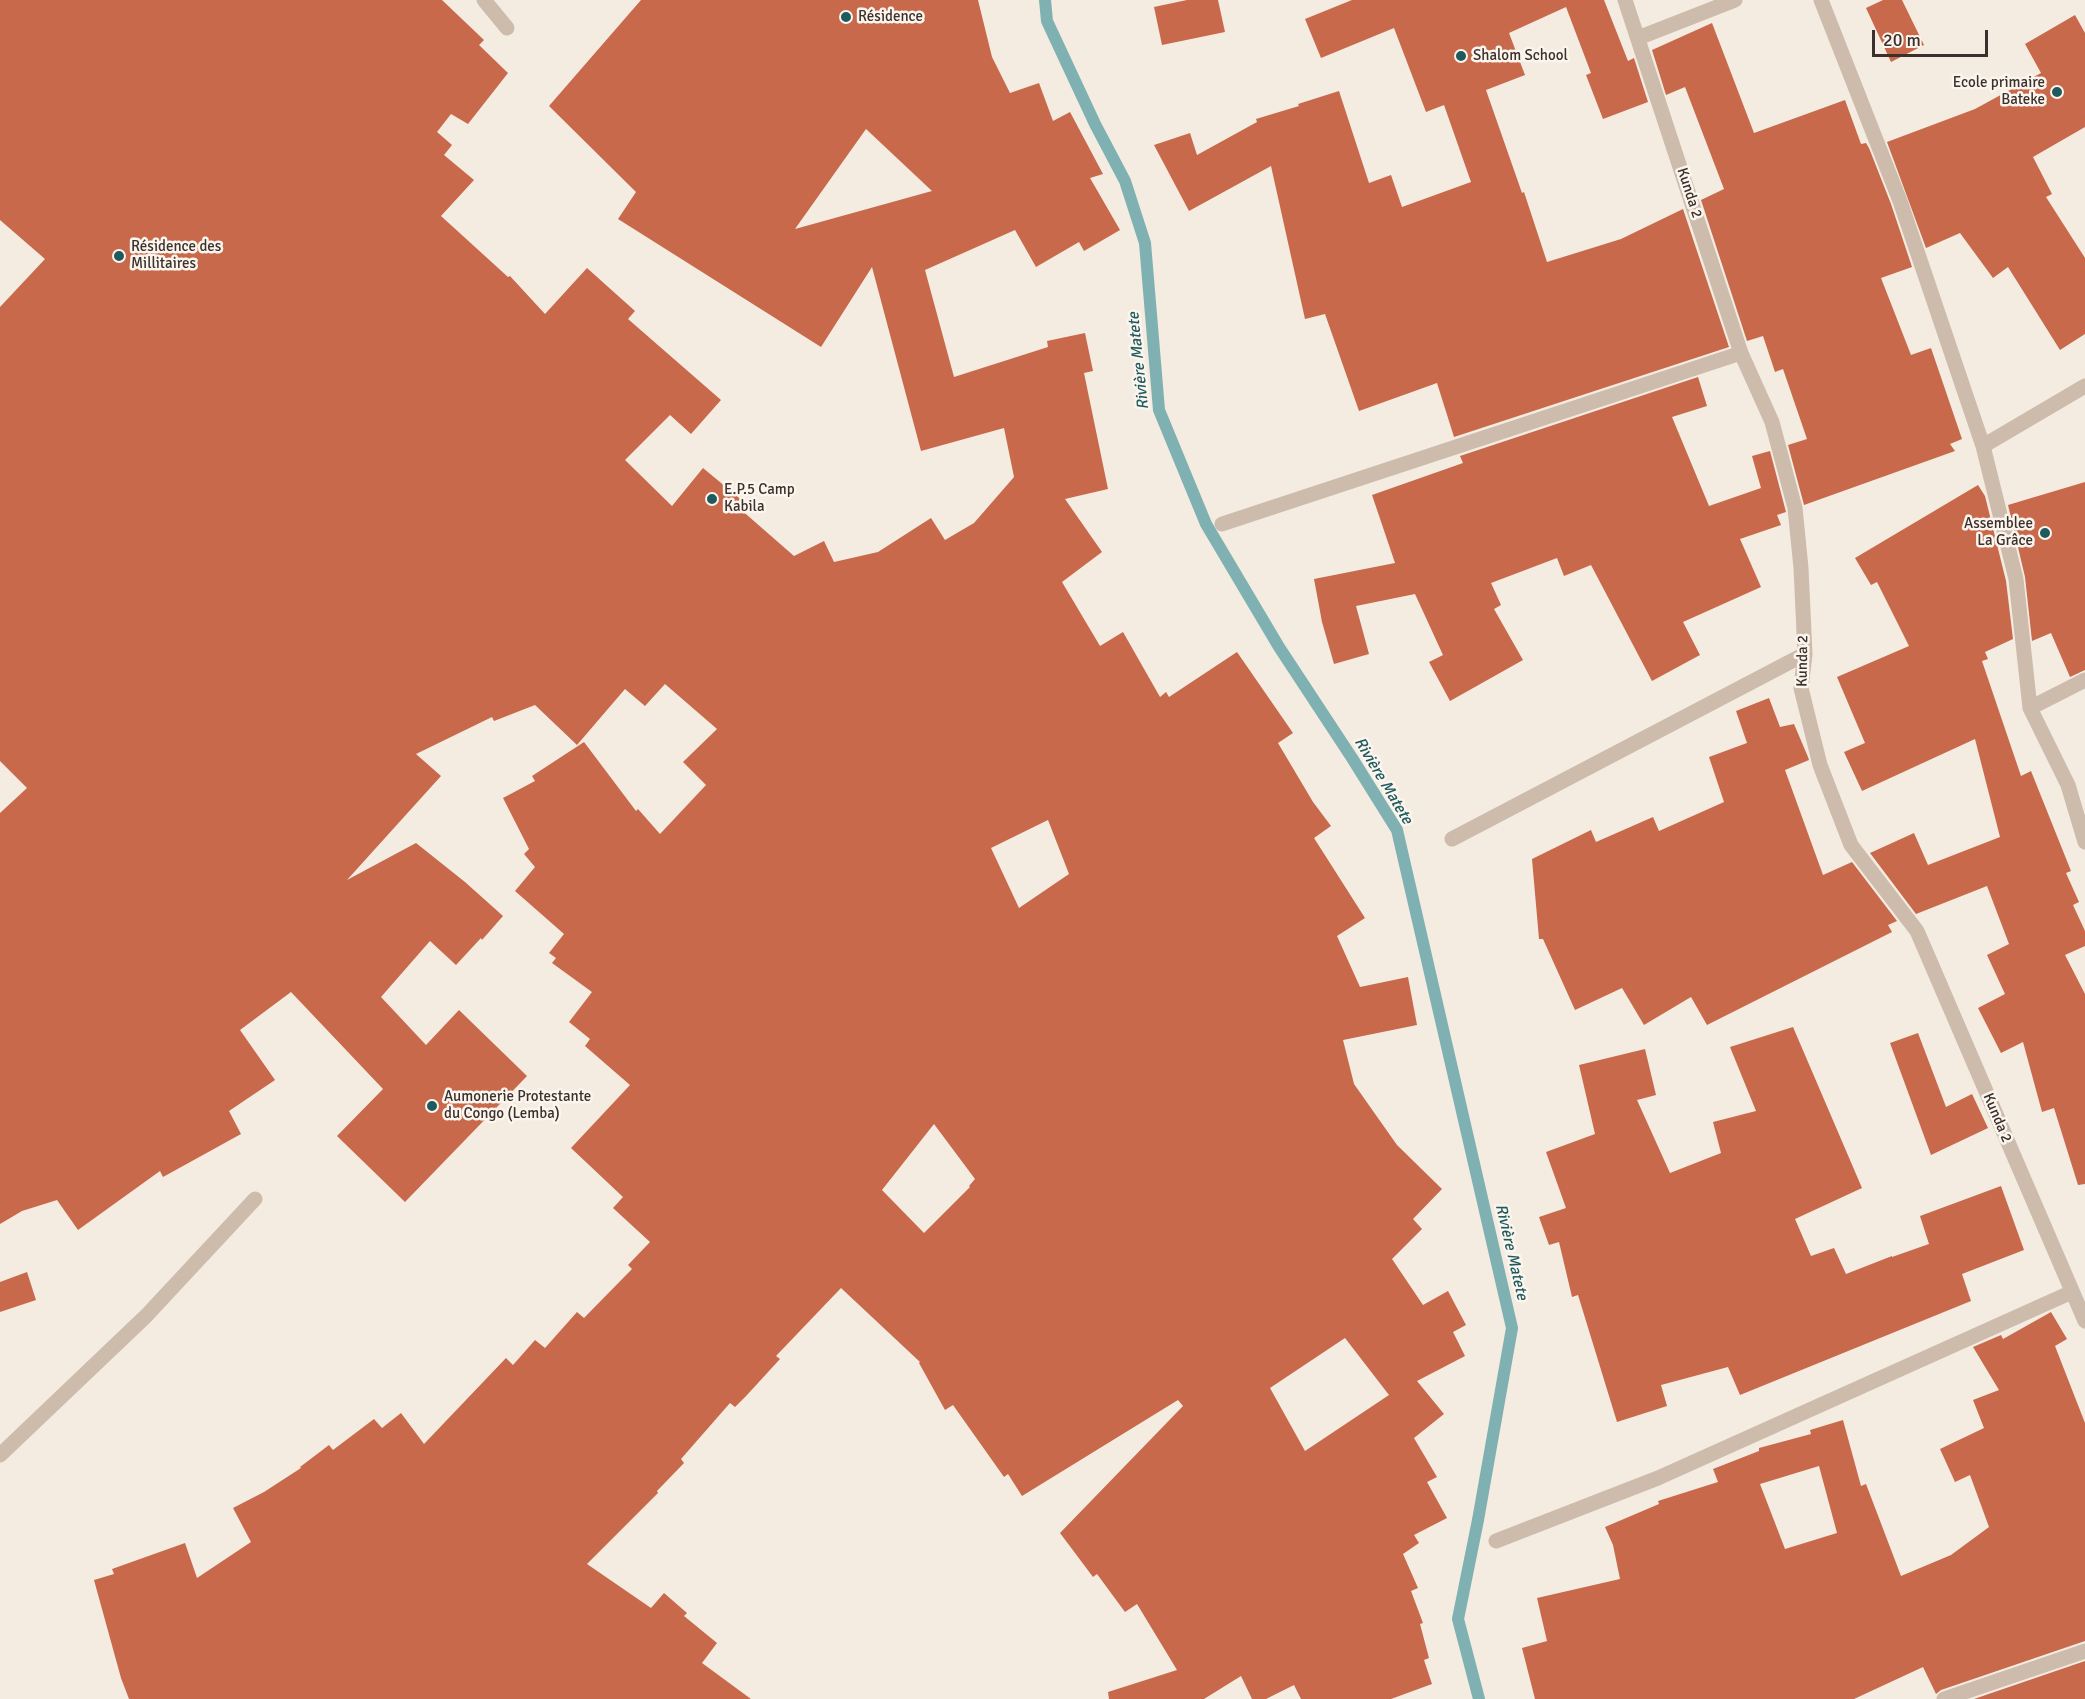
<!DOCTYPE html>
<html>
<head>
<meta charset="utf-8">
<style>
  body { margin:0 }
  #map { position:relative; width:2085px; height:1699px; overflow:hidden; background:#f4ebe1; font-family:Signika,sans-serif }
  canvas { display:block }
  .scale { position:absolute; left:1872px; top:30px; width:116px; height:27px; box-sizing:border-box; border:3px solid #3b302b; border-top:0; padding-left:8px; font-size:18px; line-height:21px; white-space:nowrap; color:#3b302b; -webkit-text-stroke:4px #fbf5ee; paint-order:stroke }
</style>
</head>
<body>
<div id="map">
<canvas width="2085" height="1699"></canvas>
<div class="scale">20 m</div>
</div>
<script>
const ctx = document.querySelector('canvas').getContext('2d');
ctx.lineJoin = 'round';
function trace(path, color, width, dash) { ctx.strokeStyle = color; ctx.lineWidth = width; ctx.lineCap = dash ? 'butt' : 'round'; ctx.setLineDash(dash || []); ctx.stroke(path); }
function fill(path, color) { ctx.fillStyle = color; ctx.fill(path, 'evenodd'); }
function write(font, color, halo, rows, align = 'center') {
  ctx.font = font + ' Signika,sans-serif'; ctx.lineWidth = 5; ctx.setLineDash([]); ctx.textBaseline = 'middle'; ctx.strokeStyle = halo; ctx.fillStyle = color; for (const [text, x, y, turn = 0] of rows) {
    ctx.save(); ctx.translate(x, y); ctx.rotate((+turn || 0) * Math.PI / 180); ctx.textAlign = isNaN(turn) ? turn : align; if (halo) ctx.strokeText(text, 0, 0); ctx.fillText(text, 0, 0); ctx.restore();
  }
}
const stream = new Path2D(`
  M 1045,0 L 1047,21 L 1095,124 L 1125,181 L 1145,243 L 1159,410 L 1206,524 L 1279,647 L 1352,758 L 1397,830 L 1512,1328 L 1478,1520 L 1458,1619 L 1479,1699`);
const building = new Path2D(`
  M 0,0 L 442,0 L 484,40 L 479,45 L 508,73 L 468,124 L 451,114 L 437,132 L 452,145 L 444,155 L 474,180 L 441,216 L 508,277 L 510,276 L 545,314 L 587,268 L 635,311 L 628,319 L 721,400 L 691,434 L 670,415 L 625,460 L 672,506 L 703,468 L 744,502 L 739,508 L 794,556 L 824,541 L 834,562 L 878,552 L 931,518 L 945,540 L 974,523 L 1014,477 L 1004,428 L 921,451 L 872,267 L 821,347 L 618,219 L 636,192 L 549,106 L 641,0 L 978,0 L 992,57 L 1010,93 L 1039,83 L 1053,121 L 1070,112 L 1103,174 L 1090,178 L 1120,230 L 1084,251 L 1079,242 L 1036,267 L 1015,230 L 925,270 L 954,377 L 1048,347 L 1047,341 L 1085,333 L 1093,371 L 1084,373 L 1108,489 L 1065,499 L 1102,552 L 1062,582 L 1100,646 L 1123,632 L 1160,697 L 1166,692 L 1169,697 L 1237,652 L 1293,733 L 1278,743 L 1313,802 L 1331,826 L 1314,838 L 1365,918 L 1337,936 L 1360,987 L 1408,977 L 1417,1025 L 1343,1040 L 1354,1084 L 1397,1145 L 1442,1189 L 1413,1219 L 1422,1229 L 1392,1259 L 1423,1305 L 1448,1291 L 1466,1325 L 1453,1332 L 1465,1356 L 1417,1381 L 1444,1414 L 1414,1438 L 1437,1477 L 1427,1482 L 1447,1518 L 1414,1535 L 1419,1543 L 1403,1554 L 1418,1588 L 1411,1591 L 1423,1623 L 1420,1624 L 1429,1658 L 1424,1660 L 1432,1684 L 1391,1699 L 1301,1699 L 1294,1685 L 1266,1699 L 1252,1699 L 1241,1676 L 1204,1699 L 1109,1699 L 1108,1692 L 1177,1670 L 1137,1604 L 1125,1612 L 1097,1574 L 1093,1577 L 1060,1533 L 1183,1406 L 1178,1400 L 1022,1496 L 1008,1474 L 1004,1477 L 953,1405 L 945,1410 L 919,1363 L 920,1362 L 841,1288 L 776,1356 L 780,1359 L 747,1395 L 735,1407 L 730,1403 L 681,1459 L 684,1463 L 657,1491 L 658,1493 L 587,1564 L 651,1608 L 664,1593 L 687,1613 L 684,1616 L 717,1643 L 702,1663 L 751,1699 L 129,1699 L 121,1678 L 94,1580 L 114,1574 L 112,1569 L 185,1543 L 197,1578 L 251,1542 L 233,1508 L 264,1492 L 301,1468 L 300,1467 L 329,1445 L 333,1450 L 374,1419 L 382,1428 L 401,1413 L 424,1444 L 506,1358 L 513,1365 L 535,1340 L 545,1348 L 577,1312 L 584,1318 L 632,1269 L 628,1265 L 650,1242 L 613,1208 L 623,1197 L 571,1148 L 630,1085 L 585,1046 L 590,1039 L 569,1022 L 592,992 L 552,963 L 556,958 L 549,953 L 564,934 L 515,891 L 535,867 L 524,854 L 529,849 L 503,798 L 535,781 L 532,776 L 584,742 L 636,811 L 638,809 L 660,834 L 706,785 L 683,762 L 717,729 L 665,684 L 645,706 L 625,689 L 577,745 L 535,705 L 494,721 L 492,717 L 416,754 L 441,776 L 347,880 L 416,843 L 465,882 L 503,916 L 482,940 L 481,938 L 456,965 L 430,941 L 381,997 L 426,1045 L 459,1010 L 527,1076 L 405,1202 L 337,1136 L 383,1089 L 291,992 L 240,1030 L 275,1080 L 229,1111 L 241,1134 L 163,1177 L 160,1171 L 78,1230 L 57,1200 L 22,1211 L 0,1224 L 0,813 L 27,788 L 0,761 L 0,307 L 45,259 L 0,220 ZM 866,129 L 932,191 L 795,229 ZM 1048,820 L 1069,874 L 1019,908 L 991,848 ZM 934,1124 L 975,1179 L 969,1186 L 970,1187 L 924,1233 L 882,1190 ZM 1345,1338 L 1389,1395 L 1305,1451 L 1270,1388 Z
  M 1187,0 L 1218,0 L 1225,32 L 1162,45 L 1154,7 Z
  M 1352,0 L 1604,0 L 1628,61 L 1634,58 L 1648,102 L 1603,119 L 1586,75 L 1591,73 L 1566,7 L 1509,33 L 1525,75 L 1486,90 L 1522,193 L 1524,192 L 1547,262 L 1621,239 L 1683,209 L 1729,347 L 1454,437 L 1437,383 L 1359,411 L 1325,314 L 1305,319 L 1271,166 L 1189,211 L 1154,145 L 1190,133 L 1197,155 L 1257,122 L 1256,119 L 1299,106 L 1298,104 L 1339,91 L 1369,183 L 1391,175 L 1402,207 L 1471,182 L 1444,105 L 1426,112 L 1394,28 L 1321,58 L 1305,19 Z
  M 1883,0 L 1902,0 L 1924,45 L 1891,62 L 1866,8 Z
  M 2075,15 L 2085,33 L 2085,127 L 2033,157 L 2052,194 L 2046,197 L 2085,258 L 2085,334 L 2060,350 L 2008,267 L 1993,278 L 1960,233 L 1926,248 L 1887,142 L 1975,109 L 2041,73 L 2025,44 Z
  M 1712,23 L 1754,133 L 1845,100 L 1861,144 L 1866,143 L 1869,148 L 1891,204 L 1912,267 L 1881,278 L 1911,355 L 1931,348 L 1962,439 L 1950,444 L 1955,451 L 1804,505 L 1788,445 L 1807,439 L 1783,369 L 1775,372 L 1763,336 L 1747,341 L 1701,200 L 1724,189 L 1685,87 L 1666,95 L 1652,50 Z
  M 1698,377 L 1707,406 L 1672,417 L 1709,506 L 1761,488 L 1752,456 L 1770,451 L 1786,512 L 1777,515 L 1781,525 L 1740,539 L 1761,587 L 1683,622 L 1700,655 L 1652,681 L 1591,565 L 1564,576 L 1557,558 L 1491,583 L 1501,605 L 1494,609 L 1523,660 L 1450,701 L 1429,662 L 1443,655 L 1415,594 L 1356,606 L 1369,654 L 1334,664 L 1322,622 L 1314,579 L 1395,563 L 1372,495 L 1463,463 L 1460,456 Z
  M 2085,482 L 2085,670 L 2070,677 L 2051,633 L 2032,641 L 2025,577 L 2008,505 Z
  M 1978,485 L 1985,496 L 2006,581 L 2013,639 L 1985,652 L 1988,659 L 1982,661 L 2021,776 L 2031,771 L 2071,871 L 2066,873 L 2079,902 L 2073,905 L 2085,931 L 2085,946 L 2065,955 L 2085,994 L 2085,1184 L 2078,1185 L 2054,1108 L 2042,1112 L 2023,1042 L 2001,1053 L 1978,1008 L 2005,994 L 1987,955 L 2009,944 L 1987,886 L 1916,914 L 1870,853 L 1914,833 L 1928,865 L 2000,837 L 1975,739 L 1862,791 L 1844,752 L 1865,743 L 1837,677 L 1909,646 L 1877,582 L 1871,585 L 1855,558 Z
  M 1769,698 L 1780,727 L 1794,724 L 1808,757 L 1809,760 L 1785,770 L 1823,875 L 1852,862 L 1897,921 L 1888,925 L 1892,932 L 1707,1025 L 1691,997 L 1644,1025 L 1622,988 L 1575,1010 L 1543,939 L 1539,939 L 1532,859 L 1591,830 L 1596,842 L 1653,817 L 1659,831 L 1724,802 L 1709,757 L 1747,743 L 1736,711 Z
  M 1793,1027 L 1862,1188 L 1795,1219 L 1811,1256 L 1834,1248 L 1846,1274 L 1892,1256 L 1892,1257 L 1929,1244 L 1920,1216 L 2001,1186 L 2024,1250 L 1962,1274 L 1971,1301 L 1740,1395 L 1728,1367 L 1661,1385 L 1667,1406 L 1617,1422 L 1578,1295 L 1572,1297 L 1559,1242 L 1549,1245 L 1539,1217 L 1566,1208 L 1546,1152 L 1595,1134 L 1579,1065 L 1645,1049 L 1656,1095 L 1637,1100 L 1670,1173 L 1721,1153 L 1713,1122 L 1756,1111 L 1730,1047 Z
  M 1918,1033 L 1946,1107 L 1972,1094 L 1988,1128 L 1931,1155 L 1890,1043 Z
  M 27,1272 L 36,1300 L 0,1312 L 0,1282 Z
  M 2051,1312 L 2067,1339 L 2055,1346 L 2085,1423 L 2085,1641 L 1941,1690 L 1936,1694 L 1923,1667 L 1854,1699 L 1535,1699 L 1522,1648 L 1547,1641 L 1537,1598 L 1620,1579 L 1613,1545 L 1605,1527 L 1659,1504 L 1658,1501 L 1718,1482 L 1713,1469 L 1759,1451 L 1759,1448 L 1811,1434 L 1810,1430 L 1843,1420 L 1861,1486 L 1866,1484 L 1901,1576 L 1951,1555 L 1989,1527 L 1970,1475 L 1955,1482 L 1940,1449 L 1984,1428 L 1973,1400 L 1999,1390 L 1973,1347 L 2001,1335 L 2003,1339 ZM 1819,1466 L 1837,1533 L 1785,1549 L 1760,1484 Z
  M 2085,1661 L 2085,1699 L 1974,1699 Z`);
const lane = new Path2D(`
  M 484,0 L 507,28
  M 0,1455 L 146,1316 L 255,1199
  M 1496,1541 L 1658,1478 L 2072,1292
  M 1944,1699 L 2085,1651`);
const street = new Path2D(`
  M 1625,0 L 1741,353 L 1772,422 L 1795,508 L 1801,568 L 1805,654 L 1801,688 L 1820,765 L 1851,845 L 1917,931 L 2085,1321
  M 1821,0 L 1900,201 L 1983,446 L 2016,579 L 2030,708 L 2068,785 L 2085,842
  M 1638,38 L 1735,0
  M 1983,446 L 2085,386
  M 1222,524 L 1741,353
  M 2030,708 L 2085,680
  M 1452,839 L 1805,654`);
const markers = [
  [846,17,6,"#1f5a5e"],
  [1461,56,6,"#1f5a5e"],
  [2057,92,6,"#1f5a5e"],
  [119,256,6,"#1f5a5e"],
  [712,499,6,"#1f5a5e"],
  [2045,533,6,"#1f5a5e"],
  [432,1106,6,"#1f5a5e"]
];
const poiNames = [
  ["Résidence",858,17],
  ["Shalom School",1473,56],
  ["Ecole primaire",2045,83,"right"],
  ["Bateke",2045,100,"right"],
  ["Résidence des",131,247],
  ["Millitaires",131,264],
  ["E.P.5 Camp",724,490],
  ["Kabila",724,507],
  ["Assemblee",2033,524,"right"],
  ["La Grâce",2033,541,"right"],
  ["Aumonerie Protestante",444,1097],
  ["du Congo (Lemba)",444,1114]
];
const streetNames = [
  ["Kunda 2",1689,193,72],
  ["Kunda 2",1803,661,-89],
  ["Kunda 2",1997,1118,67]
];
const waterNames = [
  ["Rivière Matete",1139,361,-96],
  ["Rivière Matete",1383,781,59],
  ["Rivière Matete",1511,1252,77]
];
trace(stream, '#7fb0b2', 12);
fill(building, '#c8694b');
trace(lane, '#cdbbac', 15);
trace(street, '#cdbbac', 15);
for (const [x, y, r, color] of markers) { const dot = new Path2D(); dot.arc(x, y, r, 0, 2 * Math.PI); ctx.fillStyle = color; ctx.fill(dot); trace(dot, '#fbf5ee', 2); }
write('15px', '#3b302b', '#fbf5ee', poiNames, 'left');
write('15px', '#3b302b', '#fbf5ee', streetNames);
write('italic 16px', '#1f5a5e', '#fbf5ee', waterNames);
</script>
</body>
</html>
